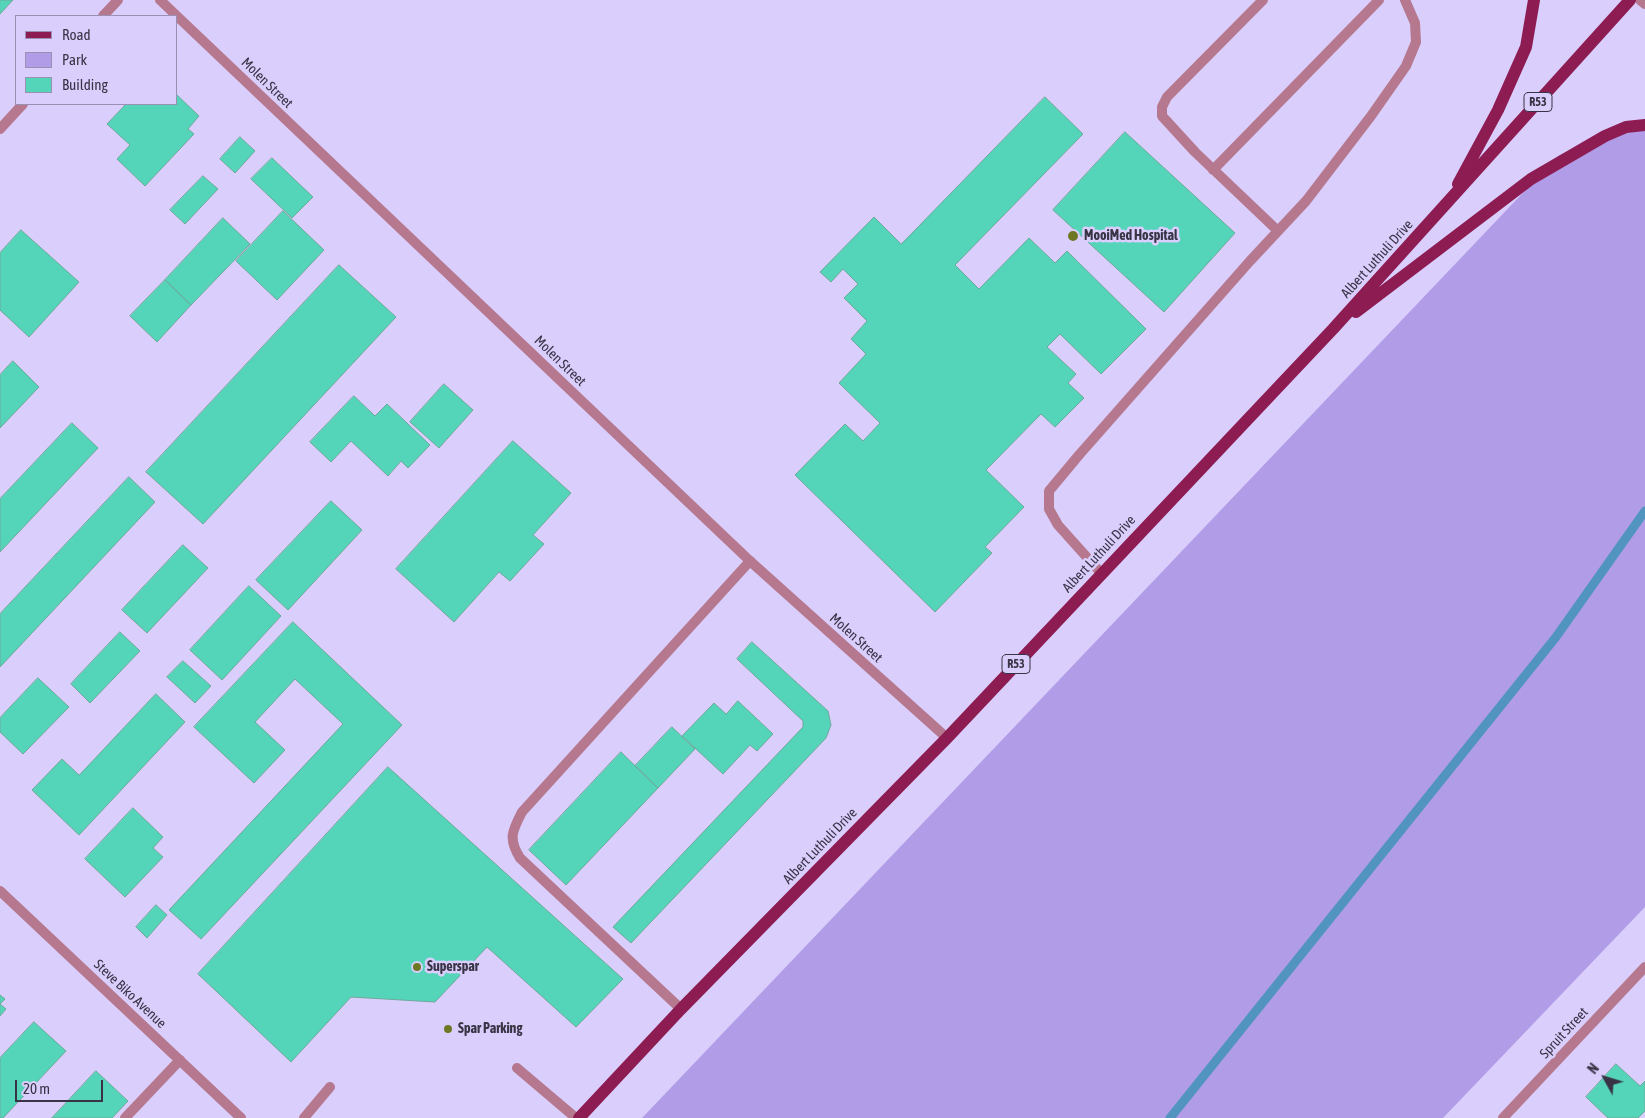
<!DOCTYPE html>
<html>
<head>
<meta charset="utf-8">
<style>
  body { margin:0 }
  #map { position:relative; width:1645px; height:1118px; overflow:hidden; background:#dacefc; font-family:"Asap Condensed",sans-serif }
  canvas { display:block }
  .legend { position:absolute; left:15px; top:15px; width:162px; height:90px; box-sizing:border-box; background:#dacefc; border:1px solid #9990b3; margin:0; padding:6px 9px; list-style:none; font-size:15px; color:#383345 }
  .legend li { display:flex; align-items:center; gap:10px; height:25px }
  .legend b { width:25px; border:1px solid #9990b3 }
  .north { position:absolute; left:1580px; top:1053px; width:50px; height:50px; -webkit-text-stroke:4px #dacefc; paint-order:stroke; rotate:309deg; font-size:14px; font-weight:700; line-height:20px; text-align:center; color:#383345 }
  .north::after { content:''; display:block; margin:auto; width:18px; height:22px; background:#383345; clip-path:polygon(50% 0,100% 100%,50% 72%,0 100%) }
  .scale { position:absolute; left:15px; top:1080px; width:88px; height:22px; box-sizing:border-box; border:2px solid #383345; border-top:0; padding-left:6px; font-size:15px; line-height:18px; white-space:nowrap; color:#383345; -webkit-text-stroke:4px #dacefc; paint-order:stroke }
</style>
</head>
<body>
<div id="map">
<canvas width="1645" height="1118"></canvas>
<ul class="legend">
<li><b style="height:6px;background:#8d1c52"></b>Road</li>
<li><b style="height:14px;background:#b19ce7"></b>Park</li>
<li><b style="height:14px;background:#54d5ba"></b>Building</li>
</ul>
<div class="north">N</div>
<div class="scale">20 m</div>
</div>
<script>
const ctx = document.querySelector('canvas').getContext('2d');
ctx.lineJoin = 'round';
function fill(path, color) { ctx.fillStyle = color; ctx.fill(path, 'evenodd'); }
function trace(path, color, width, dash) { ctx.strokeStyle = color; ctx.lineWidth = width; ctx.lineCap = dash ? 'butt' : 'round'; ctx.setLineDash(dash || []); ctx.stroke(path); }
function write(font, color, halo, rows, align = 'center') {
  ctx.font = font + ' "Asap Condensed",sans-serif'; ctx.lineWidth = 5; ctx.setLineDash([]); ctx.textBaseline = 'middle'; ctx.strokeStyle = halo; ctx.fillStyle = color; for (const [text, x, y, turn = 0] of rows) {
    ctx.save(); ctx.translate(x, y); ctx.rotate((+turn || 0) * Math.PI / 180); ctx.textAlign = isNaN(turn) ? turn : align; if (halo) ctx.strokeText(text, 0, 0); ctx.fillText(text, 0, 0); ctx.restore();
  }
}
const green = new Path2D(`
  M 1645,126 L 1645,907 L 1443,1118 L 642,1118 L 1558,156 L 1619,128 Z`);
const stream = new Path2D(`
  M 1170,1118 L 1556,637 L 1645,511`);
const building = new Path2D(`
  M 0,0 L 13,0 L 0,14 Z
  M 176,94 L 199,116 L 188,129 L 194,134 L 145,186 L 117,159 L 130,145 L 107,124 L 126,104 L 176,104 Z
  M 1045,97 L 1083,134 L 955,265 L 979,289 L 1029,238 L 1055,263 L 1067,251 L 1146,329 L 1101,374 L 1060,334 L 1047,347 L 1076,374 L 1068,383 L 1084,398 L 1055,427 L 1041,414 L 986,470 L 1024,507 L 985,547 L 992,553 L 935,612 L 795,475 L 845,424 L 863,441 L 880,423 L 839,383 L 866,354 L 851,339 L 867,321 L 844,298 L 858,284 L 843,269 L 831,282 L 820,272 L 874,217 L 901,244 Z
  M 1125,132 L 1235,233 L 1164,312 L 1053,210 Z
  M 240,137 L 255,151 L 235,173 L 220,159 Z
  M 272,158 L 313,197 L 292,218 L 251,179 Z
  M 203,176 L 218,189 L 185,224 L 170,210 Z
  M 283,211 L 324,250 L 277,300 L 236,261 Z
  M 223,218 L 250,244 L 191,305 L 165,280 Z
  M 21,230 L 79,282 L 29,337 L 0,310 L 0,253 Z
  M 339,265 L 396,317 L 203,524 L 146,472 Z
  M 165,280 L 191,305 L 157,342 L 130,316 Z
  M 13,361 L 39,387 L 0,428 L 0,375 Z
  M 444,384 L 473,410 L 439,448 L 410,422 Z
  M 354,396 L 375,416 L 387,404 L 430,445 L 408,468 L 401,461 L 388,476 L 351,441 L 331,462 L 310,442 Z
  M 72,423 L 98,448 L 0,552 L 0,499 Z
  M 513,441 L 571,493 L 533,535 L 544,544 L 510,581 L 499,572 L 454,622 L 396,569 Z
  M 129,477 L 155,502 L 0,667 L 0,614 Z
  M 331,501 L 362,530 L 288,610 L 256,580 Z
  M 183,545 L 208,568 L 147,633 L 122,610 Z
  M 249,586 L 281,616 L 222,680 L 190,650 Z
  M 293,622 L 402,725 L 201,939 L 169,910 L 343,724 L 295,679 L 255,722 L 285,750 L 254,783 L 194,727 Z
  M 120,632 L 140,651 L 90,703 L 71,684 Z
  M 752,642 L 828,711 L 831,725 L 826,738 L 631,943 L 613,927 L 803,727 L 803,721 L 737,659 Z
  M 183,661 L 211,686 L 195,703 L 167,677 Z
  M 38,678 L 69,707 L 23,754 L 0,732 L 0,718 Z
  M 156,694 L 185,722 L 79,835 L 32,790 L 62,759 L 79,775 Z
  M 738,701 L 773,734 L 757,751 L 750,745 L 723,774 L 682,736 L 714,703 L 726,714 Z
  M 672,727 L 695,749 L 658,788 L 635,766 Z
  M 621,752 L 658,788 L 566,885 L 529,850 Z
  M 388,767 L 623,979 L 576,1027 L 487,947 L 435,1002 L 351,997 L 291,1062 L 198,974 Z
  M 133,808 L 163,837 L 153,848 L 163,857 L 125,897 L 85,859 Z
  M 156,905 L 167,915 L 147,938 L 136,927 Z
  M 0,995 L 5,999 L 0,1004 L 6,1009 L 0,1016 Z
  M 34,1022 L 66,1051 L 3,1118 L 0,1118 L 0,1058 Z
  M 1616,1064 L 1640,1086 L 1645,1081 L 1645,1111 L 1638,1118 L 1608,1118 L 1586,1097 Z
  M 96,1071 L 128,1101 L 112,1118 L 52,1118 Z`);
const lane = new Path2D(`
  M 1263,0 L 1167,97 L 1162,107 L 1162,116 L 1195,152 L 1278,231
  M 1213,170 L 1379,0
  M 1101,573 L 1058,525 L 1049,509 L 1049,491 L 1079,455 L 1250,261 L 1306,201 L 1371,116 L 1406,66 L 1416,42 L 1415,23 L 1405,0
  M 681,1009 L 520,858 C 508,839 512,831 522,812 L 750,561
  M 517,1068 L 576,1118
  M 125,1118 L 180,1060
  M 304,1118 L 330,1087`);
const street = new Path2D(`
  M 160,0 L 750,561 L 947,738
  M 1640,0 L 1645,4
  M 103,16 L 118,0
  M 0,129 L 23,104
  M 0,891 L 241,1118
  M 1503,1118 L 1645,967`);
const primary = new Path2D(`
  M 1458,184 L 1498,110 L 1526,47 L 1534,0
  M 1356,312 L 1531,179 L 1605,136 L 1626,127 L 1645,125
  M 579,1118 L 681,1009 L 947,738 L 1333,329 L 1630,0`);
const markers = [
  [1073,236,6,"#6d7824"],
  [417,967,5,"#6d7824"],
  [448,1029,5,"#6d7824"]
];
const shields = [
  [1538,102,28],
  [1016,664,28]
];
const shieldNames = [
  ["R53",1538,102],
  ["R53",1016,664]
];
const streetNames = [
  ["Molen Street",267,83,44],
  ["Albert Luthuli Drive",1377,259,-48],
  ["Molen Street",560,361,44],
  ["Albert Luthuli Drive",1099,554,-47],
  ["Molen Street",856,638,42],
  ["Albert Luthuli Drive",820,846,-46],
  ["Steve Biko Avenue",130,994,43],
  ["Spruit Street",1564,1033,-47]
];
const poiNames = [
  ["MooiMed Hospital",1084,236],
  ["Superspar",427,967],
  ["Spar Parking",458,1029]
];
fill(green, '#b19ce7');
trace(stream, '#5294c0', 9);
fill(building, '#54d5ba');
trace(building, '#6fa89a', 1);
trace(lane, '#b5788e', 10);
trace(street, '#b5788e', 10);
trace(primary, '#8d1c52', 12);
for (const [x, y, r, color] of markers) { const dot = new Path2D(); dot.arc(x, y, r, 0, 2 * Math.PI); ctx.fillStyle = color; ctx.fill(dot); trace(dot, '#dacefc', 2); }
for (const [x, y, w] of shields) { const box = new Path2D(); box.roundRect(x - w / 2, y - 9.5, w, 19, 4); ctx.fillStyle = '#dacefc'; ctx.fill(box); trace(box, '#383345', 1); }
write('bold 12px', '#383345', null, shieldNames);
write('14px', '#383345', '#dacefc', streetNames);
write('bold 14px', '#383345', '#dacefc', poiNames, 'left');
</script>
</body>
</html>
